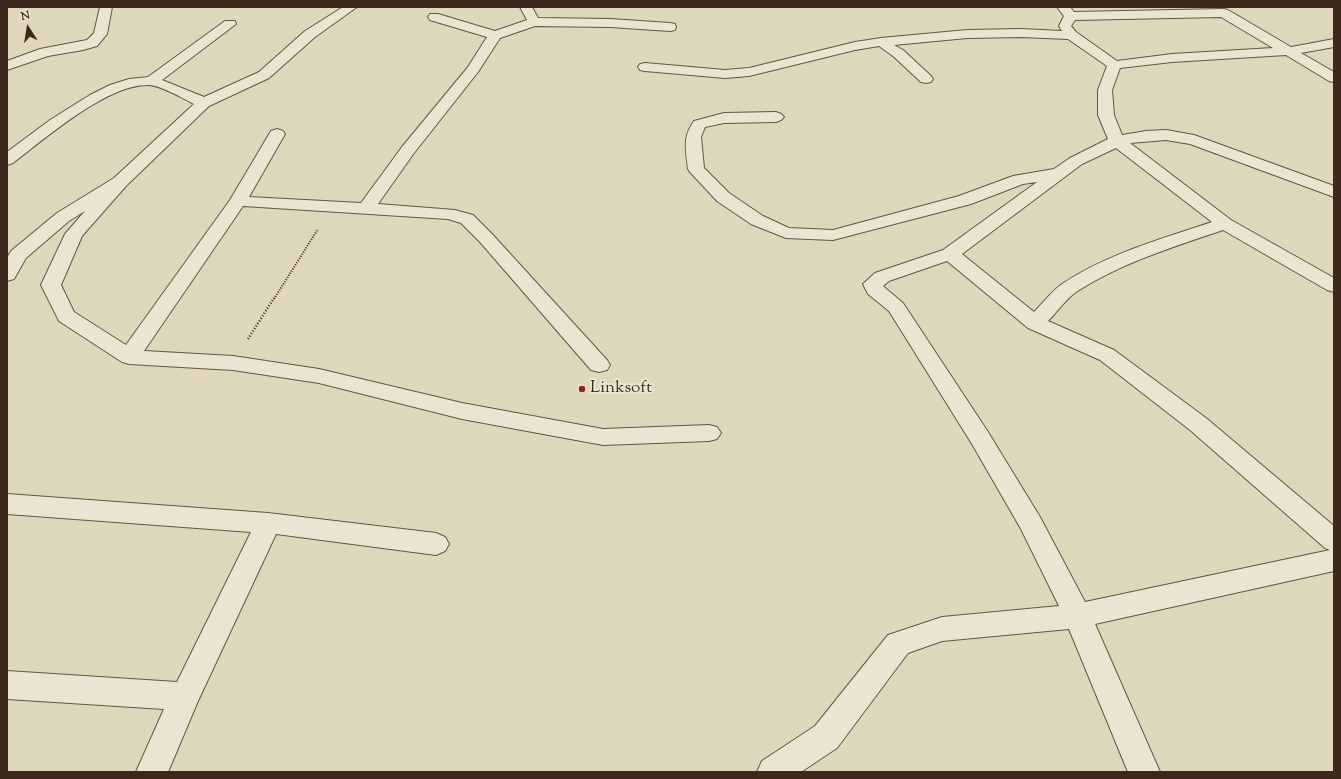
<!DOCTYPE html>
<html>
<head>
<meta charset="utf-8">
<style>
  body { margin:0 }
  #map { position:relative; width:1341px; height:779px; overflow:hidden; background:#ded7bc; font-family:"Sorts Mill Goudy",serif }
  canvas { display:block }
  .frame { position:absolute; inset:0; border:8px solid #3c281d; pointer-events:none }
  .north { position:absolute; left:8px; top:8px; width:40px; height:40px; -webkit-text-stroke:3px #eae5d3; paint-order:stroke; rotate:348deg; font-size:11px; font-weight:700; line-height:16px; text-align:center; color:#3c281d }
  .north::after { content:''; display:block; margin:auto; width:14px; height:18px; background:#3c281d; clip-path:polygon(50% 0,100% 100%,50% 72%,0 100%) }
</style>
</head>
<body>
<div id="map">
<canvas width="1341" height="779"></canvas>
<div class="frame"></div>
<div class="north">N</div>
</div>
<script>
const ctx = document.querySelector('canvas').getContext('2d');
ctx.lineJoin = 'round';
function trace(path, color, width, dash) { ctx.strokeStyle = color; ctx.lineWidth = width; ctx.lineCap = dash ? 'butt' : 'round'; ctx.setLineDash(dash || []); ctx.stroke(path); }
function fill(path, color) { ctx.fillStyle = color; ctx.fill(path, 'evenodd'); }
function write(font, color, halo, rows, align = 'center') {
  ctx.font = font + ' "Sorts Mill Goudy",serif'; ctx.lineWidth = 4; ctx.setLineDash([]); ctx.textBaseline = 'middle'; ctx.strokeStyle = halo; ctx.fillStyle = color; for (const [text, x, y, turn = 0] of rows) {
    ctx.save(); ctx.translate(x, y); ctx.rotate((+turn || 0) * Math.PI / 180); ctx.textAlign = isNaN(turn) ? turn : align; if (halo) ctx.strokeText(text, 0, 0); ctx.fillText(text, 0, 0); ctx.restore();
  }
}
const pathFar1 = new Path2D(`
  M 274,299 L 318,229`);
const path = new Path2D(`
  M 248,339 L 274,298`);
const street = new Path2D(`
  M 100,7 L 112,7 L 107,34 L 97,46 L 83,50 L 48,56 L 7,70 L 7,61 L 40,49 L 87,40 L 94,33 Z
  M 343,7 L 357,7 L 315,37 L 269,78 L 209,106 L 126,186 L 82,236 L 61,285 L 74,312 L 126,345 L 230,200 L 271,131 L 277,129 L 283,131 L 285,134 L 249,197 L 361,203 L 402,147 L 468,67 L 487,37 L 430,20 L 428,17 L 430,14 L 438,14 L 495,31 L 527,20 L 520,7 L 532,7 L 538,18 L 610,19 L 670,23 L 675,24 L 676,27 L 675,30 L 670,31 L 610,27 L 535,26 L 500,38 L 478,72 L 414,153 L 378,204 L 455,210 L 473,215 L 492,234 L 607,360 L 610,365 L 607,370 L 599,372 L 591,370 L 480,242 L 461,223 L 448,219 L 243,206 L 144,351 L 233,356 L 319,369 L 462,403 L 603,429 L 709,425 L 717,427 L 721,433 L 717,439 L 709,441 L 603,445 L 462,419 L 319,383 L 233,370 L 129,364 L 122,362 L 59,321 L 41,285 L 65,234 L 85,211 L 69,221 L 26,258 L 14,279 L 7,281 L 7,258 L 11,251 L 57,213 L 114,178 L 194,104 C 182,98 162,86 149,85 C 107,84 46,138 13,163 L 7,165 L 7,152 L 50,120 L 90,95 L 110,85 L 129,79 L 148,77 L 225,21 L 235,21 L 236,24 L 162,80 L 204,97 L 259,72 L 305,31 Z
  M 1057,7 L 1070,7 L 1074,12 L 1224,9 L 1228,10 L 1291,47 L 1334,39 L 1334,47 L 1301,53 L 1334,72 L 1334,82 L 1329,81 L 1286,55 L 1172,62 L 1120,68 L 1112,90 L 1114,115 L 1122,135 L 1146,131 L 1166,130 L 1194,135 L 1334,186 L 1334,197 L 1190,144 L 1166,140 L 1130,143 L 1231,220 L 1334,278 L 1334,292 L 1327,290 L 1223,230 C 1173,247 1121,263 1076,292 C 1066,299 1057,312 1048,321 L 1114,350 L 1206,418 L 1334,526 L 1334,571 L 1095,624 L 1160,772 L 1128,772 L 1069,629 L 942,641 L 908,653 L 837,748 L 801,772 L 757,772 L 762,761 L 815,726 L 888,635 L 942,617 L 1059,606 L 1021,529 L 972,444 L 889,311 L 868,294 L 863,284 L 875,273 L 943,250 L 1037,182 L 1023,184 L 971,204 L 833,240 L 786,238 L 751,224 L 717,201 L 690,172 L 688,169 C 686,150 682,137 694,121 L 724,113 L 776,112 L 781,114 L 784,117 L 781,120 L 776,122 L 724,123 L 705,127 L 701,137 L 704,168 L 729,193 L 763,216 L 789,228 L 833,230 L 959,196 L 1013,176 L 1054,169 L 1070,158 L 1108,139 L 1098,115 L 1098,90 L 1107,66 L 1068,39 L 1021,37 L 967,38 L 894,45 L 903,50 L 931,76 L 933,79 L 931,82 L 926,83 L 921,82 L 893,56 L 879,46 L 855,50 L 749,76 L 725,78 L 645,71 L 640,70 L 638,67 L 640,64 L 645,63 L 725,70 L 749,68 L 855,42 L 881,38 L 967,30 L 1021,29 L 1062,31 L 1059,26 L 1064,16 ZM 1221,17 L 1273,48 L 1172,54 L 1117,61 L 1076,32 L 1071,26 L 1075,20 ZM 1116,148 L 1212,222 C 1161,239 1107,254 1062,284 C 1052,291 1043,303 1034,312 L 962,254 L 1082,164 ZM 947,261 L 1028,328 L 1100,360 L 1190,430 L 1325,548 L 1330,550 L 1085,602 L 1040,517 L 988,432 L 903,303 L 884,287 L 883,286 L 889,281 Z
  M 7,494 L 268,513 L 436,533 L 445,537 L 449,544 L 445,551 L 436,555 L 276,534 L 198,701 L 168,772 L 136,772 L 164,709 L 7,699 L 7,671 L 177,682 L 251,532 L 7,514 Z`);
const markers = [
  [582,389,4,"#8f2418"]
];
const poiNames = [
  ["Linksoft",590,389]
];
trace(street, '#645445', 2);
trace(pathFar1, '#3c281d', 2, [1, 1.5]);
trace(path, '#3c281d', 2.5, [1, 2]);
fill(street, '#eae5d3');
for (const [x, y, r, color] of markers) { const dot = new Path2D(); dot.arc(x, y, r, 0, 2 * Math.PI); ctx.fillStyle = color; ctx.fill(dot); trace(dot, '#eae5d3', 1.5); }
write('17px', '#3c281d', '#eae5d3', poiNames, 'left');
</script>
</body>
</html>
